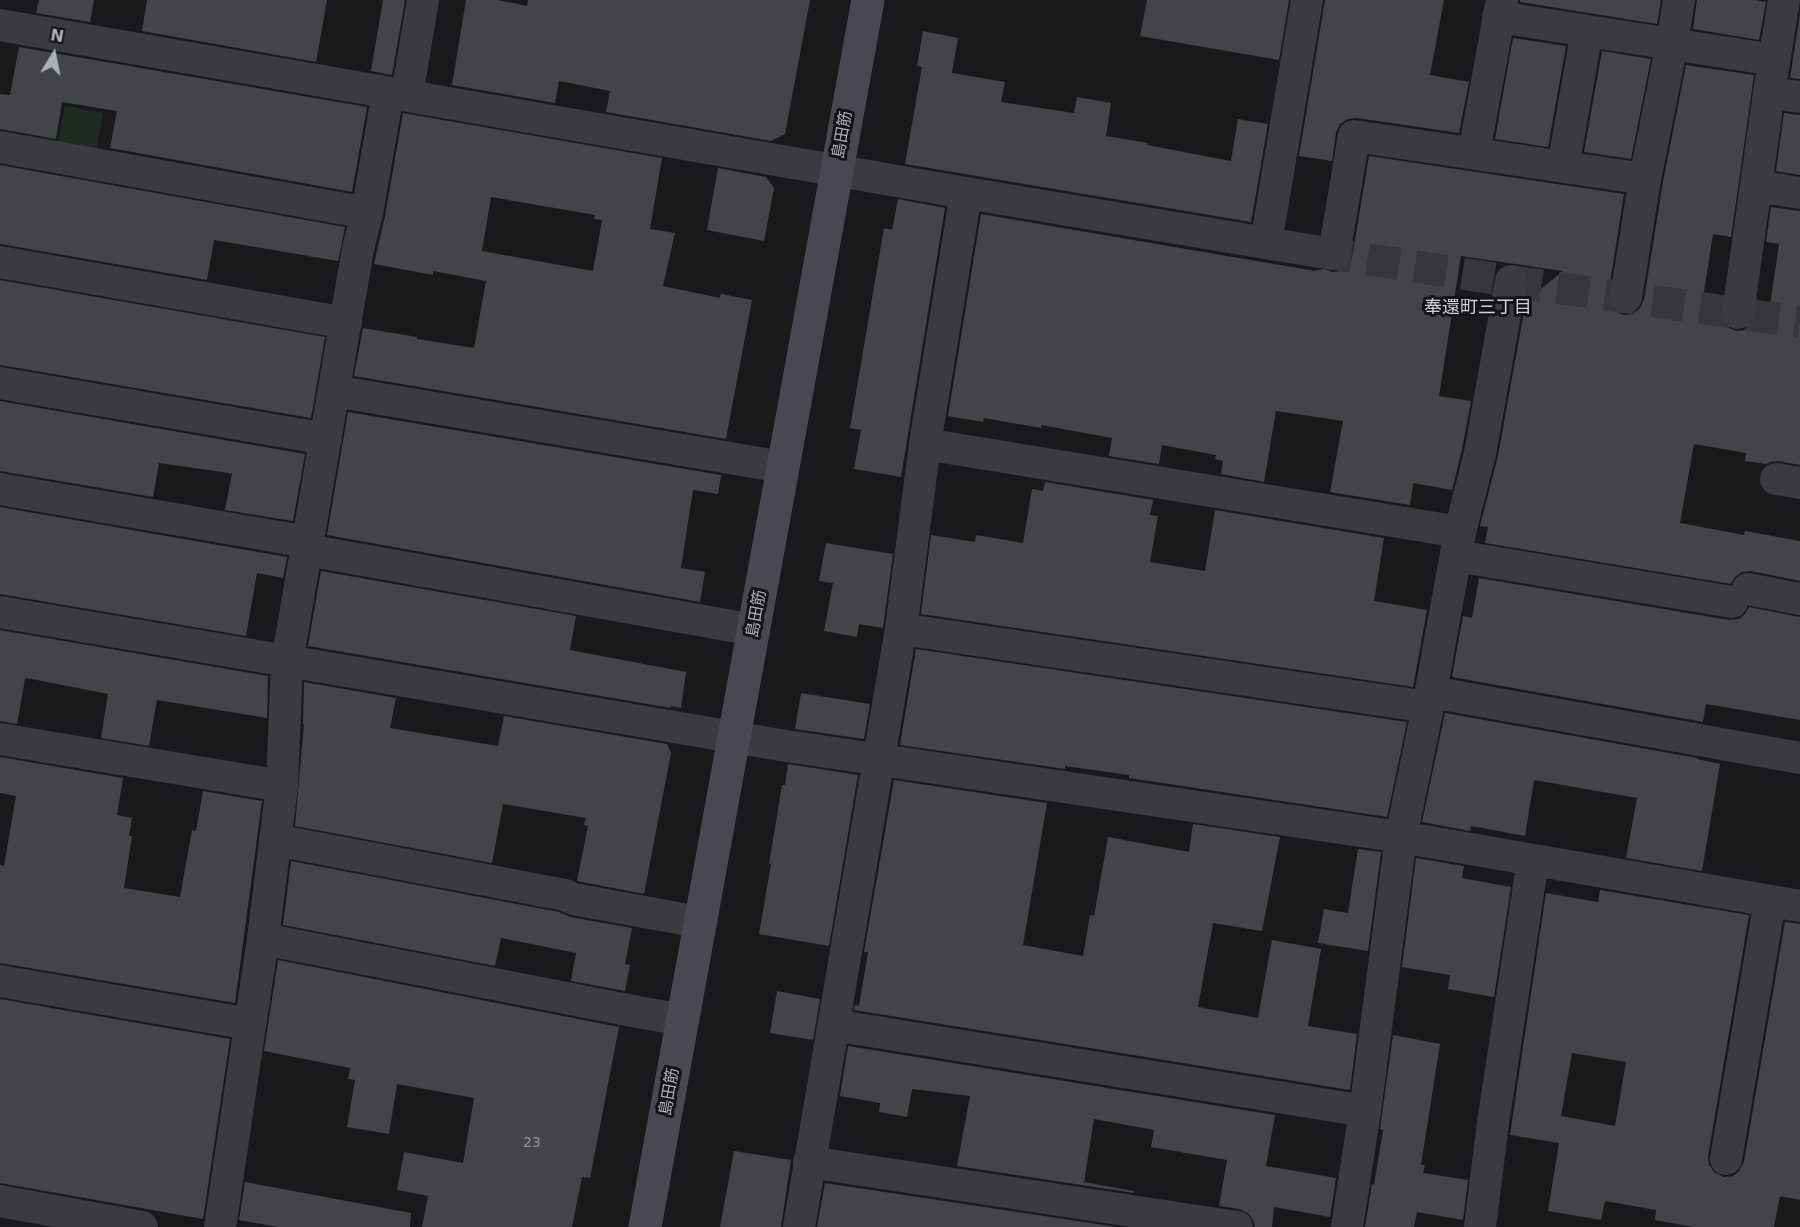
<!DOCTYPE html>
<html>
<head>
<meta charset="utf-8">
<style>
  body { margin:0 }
  #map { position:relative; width:1800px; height:1227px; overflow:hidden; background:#19191b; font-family:"DejaVu Sans",sans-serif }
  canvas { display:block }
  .north { position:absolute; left:24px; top:24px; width:60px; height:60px; -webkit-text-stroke:4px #141416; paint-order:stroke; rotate:10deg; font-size:16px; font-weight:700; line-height:24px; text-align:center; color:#abafbb }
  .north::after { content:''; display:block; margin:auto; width:21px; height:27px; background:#abafbb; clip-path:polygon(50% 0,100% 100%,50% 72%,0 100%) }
</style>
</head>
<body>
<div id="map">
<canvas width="1800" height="1227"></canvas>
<div class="north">N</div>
</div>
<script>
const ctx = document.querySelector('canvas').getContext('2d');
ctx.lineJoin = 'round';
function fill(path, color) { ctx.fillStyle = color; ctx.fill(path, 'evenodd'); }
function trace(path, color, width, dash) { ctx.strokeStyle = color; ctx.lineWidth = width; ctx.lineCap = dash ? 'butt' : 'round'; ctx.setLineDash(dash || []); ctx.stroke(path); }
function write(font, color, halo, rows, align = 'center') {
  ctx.font = font + ' "DejaVu Sans","Noto Sans JP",sans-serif'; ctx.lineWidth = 6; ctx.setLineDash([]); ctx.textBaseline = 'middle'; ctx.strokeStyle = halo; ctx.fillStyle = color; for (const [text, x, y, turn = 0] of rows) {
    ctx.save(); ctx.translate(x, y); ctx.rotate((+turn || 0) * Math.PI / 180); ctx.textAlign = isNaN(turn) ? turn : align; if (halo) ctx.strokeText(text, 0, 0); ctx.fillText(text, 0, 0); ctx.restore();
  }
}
const green = new Path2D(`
  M 65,106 L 103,113 L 95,157 L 56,150 Z`);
const building = new Path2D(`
  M 39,0 L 94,0 L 90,22 L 36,13 Z
  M 147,0 L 327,0 L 316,62 L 142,31 Z
  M 383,0 L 405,0 L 392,75 L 371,71 Z
  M 466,0 L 498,0 L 527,6 L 528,0 L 810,0 L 785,134 L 771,141 L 606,112 L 610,91 L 559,81 L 555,103 L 452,85 Z
  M 1147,0 L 1289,0 L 1279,60 L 1140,36 Z
  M 1325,0 L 1444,0 L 1430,75 L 1469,82 L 1459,133 L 1357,118 L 1348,119 L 1340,124 L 1336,132 L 1332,161 L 1299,156 Z
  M 1520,0 L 1661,0 L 1657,24 L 1520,2 Z
  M 1697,0 L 1756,0 L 1766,2 L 1759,40 L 1693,29 Z
  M 1800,14 L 1800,79 L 1790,78 Z
  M 923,31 L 958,38 L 952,73 L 1005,82 L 1001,102 L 1074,113 L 1077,97 L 1111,103 L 1106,136 L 1148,143 L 1147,145 L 1231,161 L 1238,119 L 1268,124 L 1251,222 L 905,164 L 922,67 L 917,66 Z
  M 1513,38 L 1566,46 L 1548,147 L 1495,139 Z
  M 19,47 L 367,107 L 352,192 L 110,148 L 117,111 L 62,102 L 56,139 L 0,129 L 0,94 L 10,95 Z
  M 1602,51 L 1651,59 L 1631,159 L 1584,152 Z
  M 1686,65 L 1754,75 L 1731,237 L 1713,234 L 1700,317 L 1722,321 L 1727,327 L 1736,331 L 1744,330 L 1751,325 L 1767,326 L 1779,244 L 1766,242 L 1771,207 L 1800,211 L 1800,465 L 1778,461 L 1770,462 L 1766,464 L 1745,461 L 1746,453 L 1694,444 L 1680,523 L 1744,535 L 1745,531 L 1800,541 L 1800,581 L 1751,571 L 1742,572 L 1735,577 L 1731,584 L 1485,543 L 1488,527 L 1480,526 L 1498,456 L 1526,301 L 1563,271 L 1461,256 L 1439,396 L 1471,401 L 1462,449 L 1452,490 L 1413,483 L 1410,505 L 1330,492 L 1343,421 L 1276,411 L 1264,482 L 1221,474 L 1223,461 L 1215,459 L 1216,455 L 1162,445 L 1159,464 L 1109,456 L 1112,438 L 1041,425 L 1041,428 L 984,418 L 983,422 L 948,416 L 981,214 L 1315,271 L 1316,270 L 1325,269 L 1332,272 L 1341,271 L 1348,265 L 1352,258 L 1369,156 L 1624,194 L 1608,295 L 1609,304 L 1615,311 L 1624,315 L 1633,314 L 1640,308 L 1644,300 L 1663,182 Z
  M 403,113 L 662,158 L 650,229 L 675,233 L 663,286 L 720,298 L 721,294 L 752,300 L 726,439 L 354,376 L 363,328 L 417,337 L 417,339 L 474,348 L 486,281 L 433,271 L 433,275 L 374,264 L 385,216 ZM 491,197 L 595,215 L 594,219 L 602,220 L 593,271 L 482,251 Z
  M 1784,113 L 1800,115 L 1800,175 L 1776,171 Z
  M 0,165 L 345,227 L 338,261 L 214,240 L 207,280 L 0,244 Z
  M 718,168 L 766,177 L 774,188 L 764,241 L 707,230 Z
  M 898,199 L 945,208 L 901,477 L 854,469 L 861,430 L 850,428 L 884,228 L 892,230 Z
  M 0,280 L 325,337 L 311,418 L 0,365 Z
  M 0,401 L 305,454 L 293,521 L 225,510 L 232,474 L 229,473 L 159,463 L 153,497 L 0,471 Z
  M 348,412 L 721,475 L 718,494 L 693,490 L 681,568 L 705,572 L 700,602 L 327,535 Z
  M 1045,482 L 1153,500 L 1150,515 L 1158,516 L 1150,562 L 1205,571 L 1215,510 L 1384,538 L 1374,601 L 1427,610 L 1413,687 L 921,614 L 931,535 L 975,542 L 976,535 L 1023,543 L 1032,489 L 1043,491 Z
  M 0,507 L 287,557 L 283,578 L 257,573 L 246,636 L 0,594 Z
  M 826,543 L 893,554 L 883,628 L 859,624 L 857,637 L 824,631 L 833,583 L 819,581 Z
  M 321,571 L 576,616 L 570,650 L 686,672 L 681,708 L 671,706 L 671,708 L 308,646 Z
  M 1479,578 L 1729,620 L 1739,619 L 1745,614 L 1749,607 L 1800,617 L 1800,720 L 1706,704 L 1703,722 L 1452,677 L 1463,616 L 1472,618 Z
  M 0,630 L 268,676 L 267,718 L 157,700 L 149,746 L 101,738 L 108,694 L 27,678 L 25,679 L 17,724 L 0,721 Z
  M 916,649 L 1407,722 L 1387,817 L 1129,778 L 1129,775 L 1065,766 L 1065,769 L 900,745 Z
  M 304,682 L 396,698 L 390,728 L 498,746 L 504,716 L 667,744 L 671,753 L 644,894 L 577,881 L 588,826 L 584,825 L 586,818 L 503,804 L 492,863 L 295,826 L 304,724 L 303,724 Z
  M 801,693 L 870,704 L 864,739 L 795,729 Z
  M 1445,713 L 1697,758 L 1697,759 L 1720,764 L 1702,871 L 1626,858 L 1637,798 L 1534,780 L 1525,836 L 1471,826 L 1470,831 L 1422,822 Z
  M 0,757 L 123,778 L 117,815 L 132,818 L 129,836 L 132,836 L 124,888 L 180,897 L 192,830 L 196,831 L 203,791 L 262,801 L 235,1003 L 0,963 L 0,865 L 4,866 L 16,796 L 0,793 Z
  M 788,764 L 858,775 L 829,946 L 759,934 L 771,864 L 769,864 L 782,785 L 785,785 Z
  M 894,780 L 1047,803 L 1023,945 L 1083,956 L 1090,915 L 1094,916 L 1108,837 L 1189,852 L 1193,824 L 1280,837 L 1262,931 L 1213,923 L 1198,1007 L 1258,1018 L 1272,940 L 1321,949 L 1308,1026 L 1357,1034 L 1350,1090 L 854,1010 L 855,1005 L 859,1006 L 868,952 L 864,952 Z
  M 1358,849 L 1381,852 L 1368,951 L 1318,943 L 1324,909 L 1348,913 Z
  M 1416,858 L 1464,866 L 1462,878 L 1511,887 L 1494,997 L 1448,989 L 1450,975 L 1402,967 Z
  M 291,861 L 559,912 L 570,917 L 632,928 L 625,964 L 630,965 L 625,991 L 571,981 L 576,953 L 501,938 L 495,966 L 283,925 Z
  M 1600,890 L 1749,915 L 1708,1156 L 1709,1165 L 1714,1172 L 1724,1177 L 1733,1176 L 1739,1171 L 1744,1162 L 1785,922 L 1800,924 L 1800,1200 L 1780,1196 L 1774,1227 L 1693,1227 L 1655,1220 L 1656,1210 L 1605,1201 L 1601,1220 L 1548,1211 L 1559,1143 L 1510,1135 L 1546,893 L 1598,902 ZM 1572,1053 L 1626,1062 L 1615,1126 L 1561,1116 Z
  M 278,960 L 619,1027 L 590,1178 L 582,1177 L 572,1227 L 422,1227 L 428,1196 L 397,1190 L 404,1152 L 463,1163 L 474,1098 L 397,1084 L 389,1134 L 347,1127 L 355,1080 L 348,1079 L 350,1068 L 264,1051 Z
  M 777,991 L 820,999 L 813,1040 L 770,1033 Z
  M 0,999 L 230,1039 L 203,1219 L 0,1183 Z
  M 1393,1035 L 1440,1044 L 1421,1165 L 1425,1165 L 1423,1173 L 1468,1180 L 1463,1220 L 1417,1212 L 1414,1227 L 1365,1227 L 1372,1184 L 1374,1185 L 1383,1130 L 1380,1129 Z
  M 848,1046 L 1275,1115 L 1266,1166 L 1336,1178 L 1330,1217 L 1274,1207 L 1272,1227 L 1255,1227 L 1253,1220 L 1248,1213 L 1240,1209 L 1219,1206 L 1227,1160 L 1151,1147 L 1154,1130 L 1094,1119 L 1084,1182 L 1134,1191 L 1134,1193 L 957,1166 L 970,1096 L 912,1089 L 907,1117 L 879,1112 L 880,1103 L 840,1096 Z
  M 734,1151 L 791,1160 L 781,1227 L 720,1227 Z
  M 245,1182 L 411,1213 L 410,1227 L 278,1227 L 239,1220 Z
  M 825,1183 L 1117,1227 L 817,1227 Z`);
const streetTunnel = new Path2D(`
  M 1320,252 L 1511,281 L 1800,322`);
const street = new Path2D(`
  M 1498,17 L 1774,60
  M 0,25 L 966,193 L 1320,252
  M 1769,93 L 1800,97
  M 407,95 L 423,0
  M 0,147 L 367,213
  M 1474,153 L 1502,0
  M 1563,167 L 1587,31
  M 1756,186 L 1800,193
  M 1266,243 L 1307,0
  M 1334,254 L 1354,136 L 1645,179
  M 0,262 L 346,323
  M 1626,297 L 1645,179 L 1672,44 L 1679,0
  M 1738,313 L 1769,93 L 1784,0
  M 0,383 L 326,439
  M 334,391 L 783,467
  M 925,444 L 1460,532
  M 1776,479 L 1800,483
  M 0,489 L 308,542
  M 307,550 L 754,630
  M 1456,556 L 1732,602
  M 1748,589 L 1800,599
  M 0,612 L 780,745 L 1401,837 L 1800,906
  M 901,629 L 1428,707
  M 1431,692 L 1800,758
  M 0,739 L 282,786
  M 275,840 L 565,895 L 573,899 L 699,922
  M 263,939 L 638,1012 L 683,1020
  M 0,981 L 250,1024
  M 833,1025 L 1365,1111
  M 1726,1159 L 1770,901
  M 809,1162 L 1237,1227
  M 0,1201 L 142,1227
  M 220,1227 L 263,939 L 282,786 L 287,662 L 358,249 L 367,213 L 388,93
  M 799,1227 L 901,629 L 925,444 L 966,193
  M 1347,1227 L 1365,1111 L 1401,837 L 1428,707 L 1460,532 L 1480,453 L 1511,281
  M 1480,1227 L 1493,1123 L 1533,860`);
const secondary = new Path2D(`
  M 645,1227 L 868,0`);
const numberNames = [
  ["23",532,1143]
];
const streetNames = [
  ["島田筋",843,135,-80],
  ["島田筋",757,614,-80],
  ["島田筋",670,1092,-80]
];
const neighbourhoodNames = [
  ["奉還町三丁目",1478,308]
];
fill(green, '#212a22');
fill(building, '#434448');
trace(streetTunnel, '#36373b', 32, [32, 16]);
trace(street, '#3a3b40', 32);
trace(secondary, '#484950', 33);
write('14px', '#91949e', null, numberNames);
write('16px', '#abafbb', '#141416', streetNames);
write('18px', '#cccfd7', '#141416', neighbourhoodNames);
</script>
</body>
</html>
